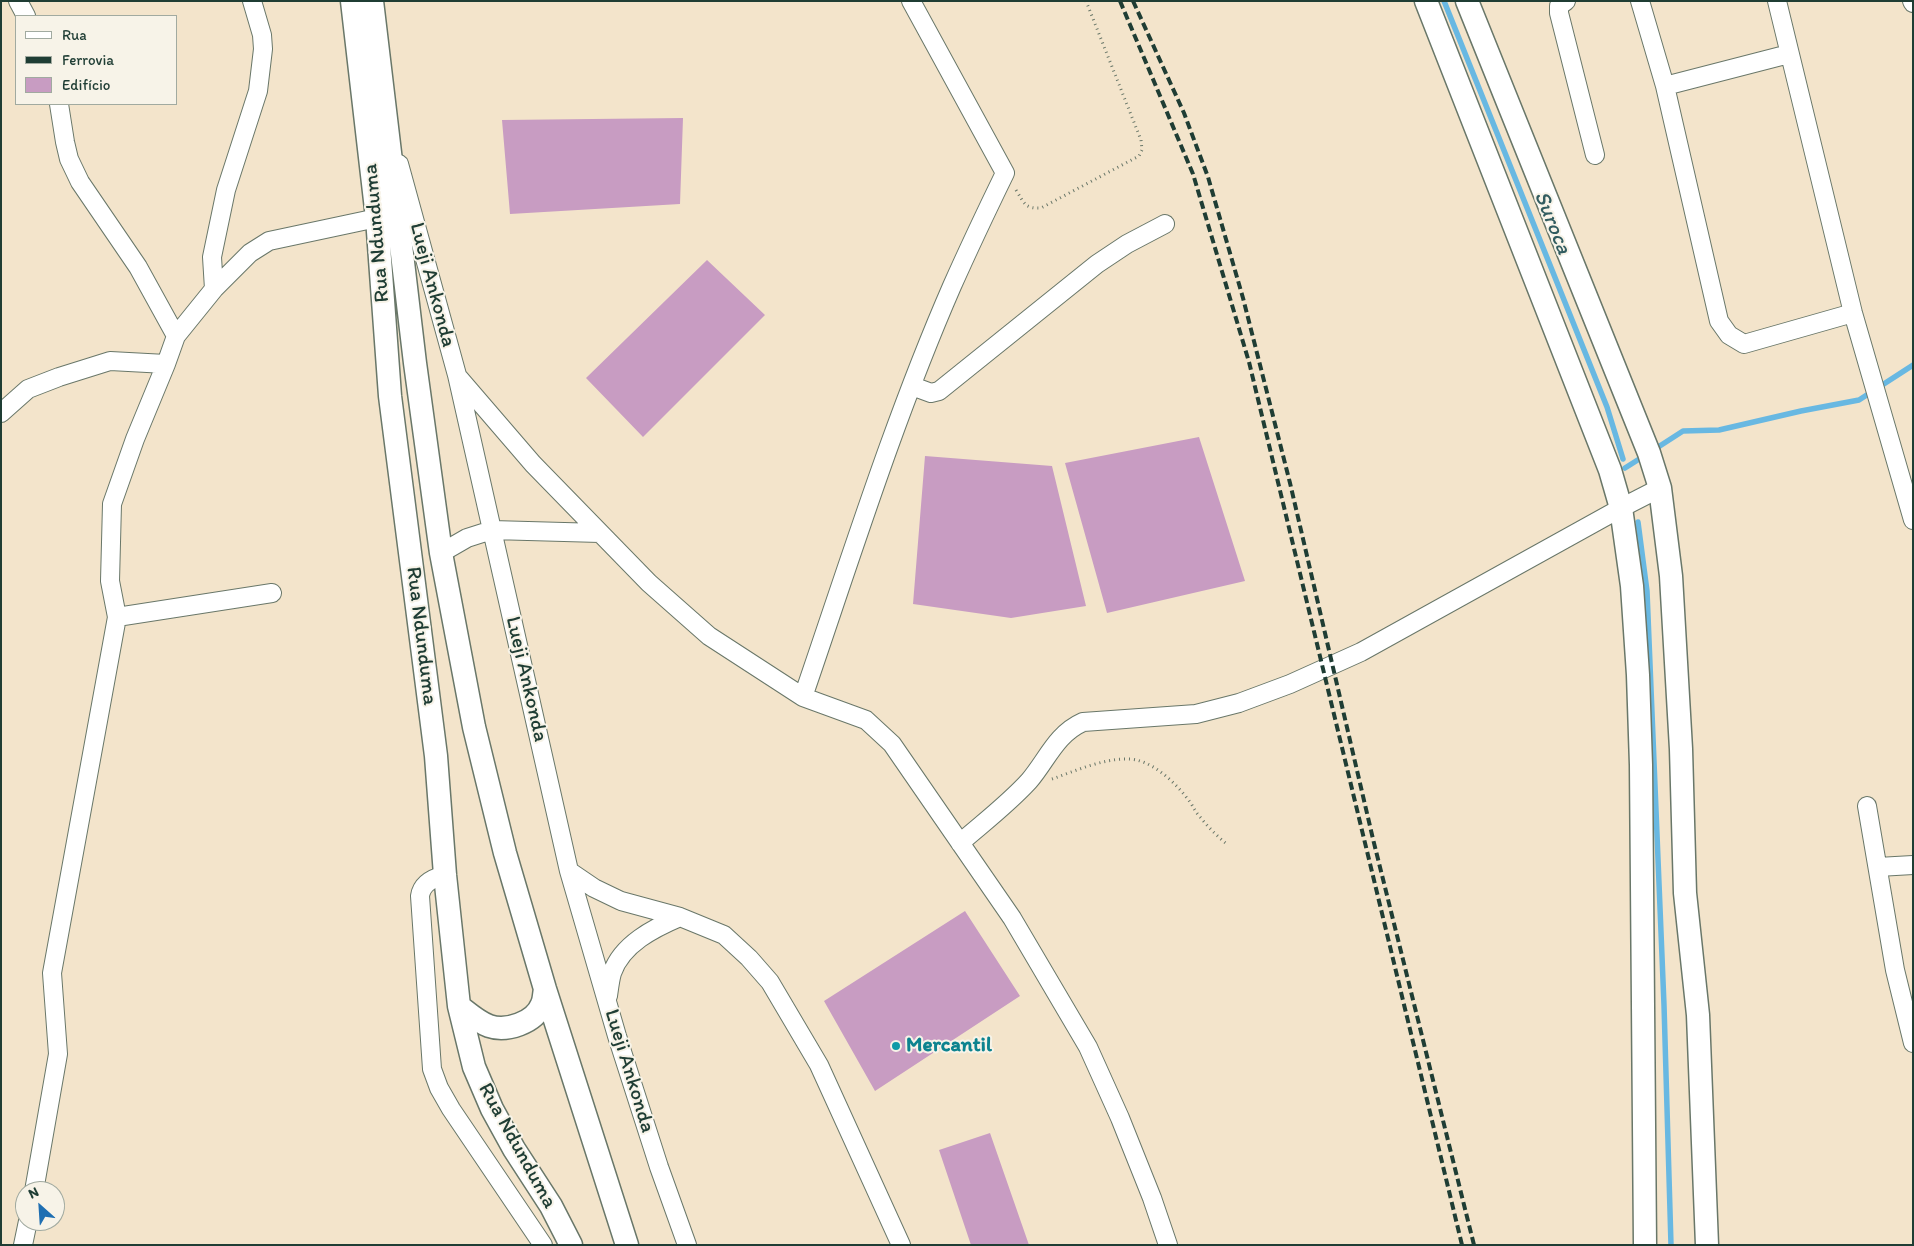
<!DOCTYPE html>
<html>
<head>
<meta charset="utf-8">
<style>
  body { margin:0 }
  #map { position:relative; width:1914px; height:1246px; overflow:hidden; background:#f3e4cb; font-family:Itim,sans-serif }
  canvas { display:block }
  .frame { position:absolute; inset:0; border:2px solid #1f3d34; pointer-events:none }
  .legend { position:absolute; left:15px; top:15px; width:162px; height:90px; box-sizing:border-box; background:#f7f3e8; border:1px solid #a1aaa0; margin:0; padding:6px 9px; list-style:none; font-size:15px; color:#1f3d34 }
  .legend li { display:flex; align-items:center; gap:10px; height:25px }
  .legend b { width:25px; border:1px solid #a1aaa0 }
  .north { position:absolute; left:15px; top:1181px; width:50px; height:50px; box-sizing:border-box; background:#f7f3e8; border:1px solid #a1aaa0; border-radius:50%; rotate:334deg; font-size:14px; font-weight:700; line-height:20px; text-align:center; color:#1f3d34 }
  .north::after { content:''; display:block; margin:auto; width:18px; height:22px; background:#1f6fb2; clip-path:polygon(50% 0,100% 100%,50% 72%,0 100%) }
</style>
</head>
<body>
<div id="map">
<canvas width="1914" height="1246"></canvas>
<div class="frame"></div>
<ul class="legend">
<li><b style="height:6px;background:#fff"></b>Rua</li>
<li><b style="height:6px;background:#1f3d34"></b>Ferrovia</li>
<li><b style="height:14px;background:#c89cc2"></b>Edifício</li>
</ul>
<div class="north">N</div>
</div>
<script>
const ctx = document.querySelector('canvas').getContext('2d');
ctx.lineJoin = 'round';
function trace(path, color, width, dash) { ctx.strokeStyle = color; ctx.lineWidth = width; ctx.lineCap = dash ? 'butt' : 'round'; ctx.setLineDash(dash || []); ctx.stroke(path); }
function fill(path, color) { ctx.fillStyle = color; ctx.fill(path, 'evenodd'); }
function write(font, color, halo, rows, align = 'center') {
  ctx.font = font + ' Itim,sans-serif'; ctx.lineWidth = 4; ctx.setLineDash([]); ctx.textBaseline = 'middle'; ctx.strokeStyle = halo; ctx.fillStyle = color; for (const [text, x, y, turn = 0] of rows) {
    ctx.save(); ctx.translate(x, y); ctx.rotate((+turn || 0) * Math.PI / 180); ctx.textAlign = isNaN(turn) ? turn : align; if (halo) ctx.strokeText(text, 0, 0); ctx.fillText(text, 0, 0); ctx.restore();
  }
}
const stream = new Path2D(`
  M 1444,1 L 1607,407 L 1623,459
  M 1652,451 L 1683,431 L 1719,430 L 1801,411 L 1859,400 L 1913,365
  M 1625,468 L 1644,456
  M 1638,522 L 1647,591 L 1664,1005 L 1671,1245`);
const building = new Path2D(`
  M 683,118 L 680,204 L 510,214 L 502,120 Z
  M 707,260 L 765,315 L 643,437 L 586,378 Z
  M 1199,437 L 1245,581 L 1107,613 L 1065,463 Z
  M 925,456 L 1052,466 L 1086,606 L 1011,618 L 913,604 Z
  M 965,911 L 1020,996 L 875,1091 L 824,1001 Z
  M 990,1133 L 1029,1245 L 971,1245 L 939,1150 Z`);
const path = new Path2D(`
  M 1016,190 C 1024,203 1025,209 1041,208 L 1139,156 L 1142,150 L 1141,140 L 1086,1
  M 1052,779 C 1075,771 1102,759 1126,759 C 1151,758 1176,783 1190,802 C 1194,808 1196,813 1201,818 C 1209,828 1218,837 1228,845`);
const minor = new Path2D(`
  M 18,1 L 26,16
  M 1566,1 L 1559,6 L 1559,13 L 1595,155
  M 1640,1 L 1665,86 L 1719,321 L 1729,335 L 1744,344 L 1853,313
  M 1777,1 L 1853,313 L 1913,520
  M 1912,1 L 1913,3
  M 1665,86 L 1789,54
  M 59,104 L 65,142 L 69,159 L 80,182 L 138,267 L 176,336
  M 399,164 L 457,375 L 569,871 L 617,1036 L 659,1167 L 687,1245
  M 214,289 L 212,257 L 226,190 L 258,91 L 263,49 L 262,35 L 252,1
  M 459,378 L 533,464 L 649,583 L 709,636 L 803,697 L 866,720 L 892,744 L 1012,918 L 1088,1047 L 1120,1118 L 1152,1198 L 1168,1245
  M 912,386 L 931,393 L 939,391 L 1097,264 L 1127,244 L 1165,224
  M 1,413 L 28,389 L 59,377 L 110,361 L 166,364
  M 441,553 L 467,538 L 492,530 L 600,533
  M 117,617 L 272,593
  M 803,697 C 850,560 894,419 952,286 C 969,248 987,210 1005,173 L 911,1
  M 1867,806 L 1895,970 L 1913,1043
  M 960,843 C 983,823 1008,804 1029,781 C 1047,760 1056,734 1083,722 L 1196,714 L 1239,703 L 1290,684 L 1361,652 L 1621,508 L 1660,488
  M 1878,867 L 1913,865
  M 569,871 L 594,888 L 621,901 L 680,917 L 724,935 L 749,958 L 770,982 L 819,1065 L 901,1245
  M 445,875 C 433,878 422,883 420,896 L 432,1069 L 439,1088 L 451,1109 L 543,1245
  M 608,996 C 609,989 610,980 612,973 C 622,944 654,928 680,917
  M 34,1191 L 58,1054 L 52,973 L 117,617 L 110,581 L 112,504 L 135,439 L 166,364 L 176,336 L 214,289 L 250,253 L 269,241 L 377,218
  M 23,1245 L 28,1221`);
const major = new Path2D(`
  M 352,1 L 377,218 L 390,396 L 436,756 L 445,875 L 459,1006 L 474,1067 L 492,1109 L 514,1149 L 551,1206 L 571,1245
  M 372,1 L 415,363 L 441,553 L 474,727 L 505,853 L 545,989 L 627,1245
  M 1426,1 L 1610,470 L 1621,508 L 1632,586 L 1638,675 L 1641,765 L 1645,1245
  M 1467,1 L 1649,453 L 1660,488 L 1671,576 L 1681,749 L 1685,893 L 1698,1015 L 1707,1245
  M 459,1006 C 468,1013 478,1022 489,1026 C 506,1032 535,1023 542,1004 C 544,1000 544,994 545,989`);
const rail = new Path2D(`
  M 1120,1 L 1193,174 L 1249,362 L 1462,1245
  M 1133,1 L 1184,113 L 1208,177 L 1243,298 L 1290,483 L 1373,839 L 1474,1245`);
const markers = [
  [896,1046,5,"#0f9aa8"]
];
const streetNames = [
  ["Rua Ndunduma",377,233,-95],
  ["Lueji Ankonda",432,285,75],
  ["Rua Ndunduma",421,636,83],
  ["Lueji Ankonda",526,679,77],
  ["Lueji Ankonda",629,1071,73],
  ["Rua Ndunduma",517,1146,61]
];
const cultureNames = [
  ["Mercantil",906,1046]
];
const waterNames = [
  ["Suroca",1552,223,68]
];
trace(stream, '#68b8e2', 5.5);
fill(building, '#c89cc2');
trace(minor, '#697769', 20);
trace(major, '#697769', 25);
trace(path, '#697769', 3, [1, 4]);
trace(minor, '#fff', 18);
trace(major, '#fff', 22);
trace(rail, '#1f3d34', 4, [8, 4]);
for (const [x, y, r, color] of markers) { const dot = new Path2D(); dot.arc(x, y, r, 0, 2 * Math.PI); ctx.fillStyle = color; ctx.fill(dot); trace(dot, '#f7f3e8', 2); }
write('21px', '#1f3d34', '#f7f3e8', streetNames);
write('bold 21px', '#0d838f', '#f7f3e8', cultureNames, 'left');
write('italic 22px', '#315c60', '#f7f3e8', waterNames);
</script>
</body>
</html>
